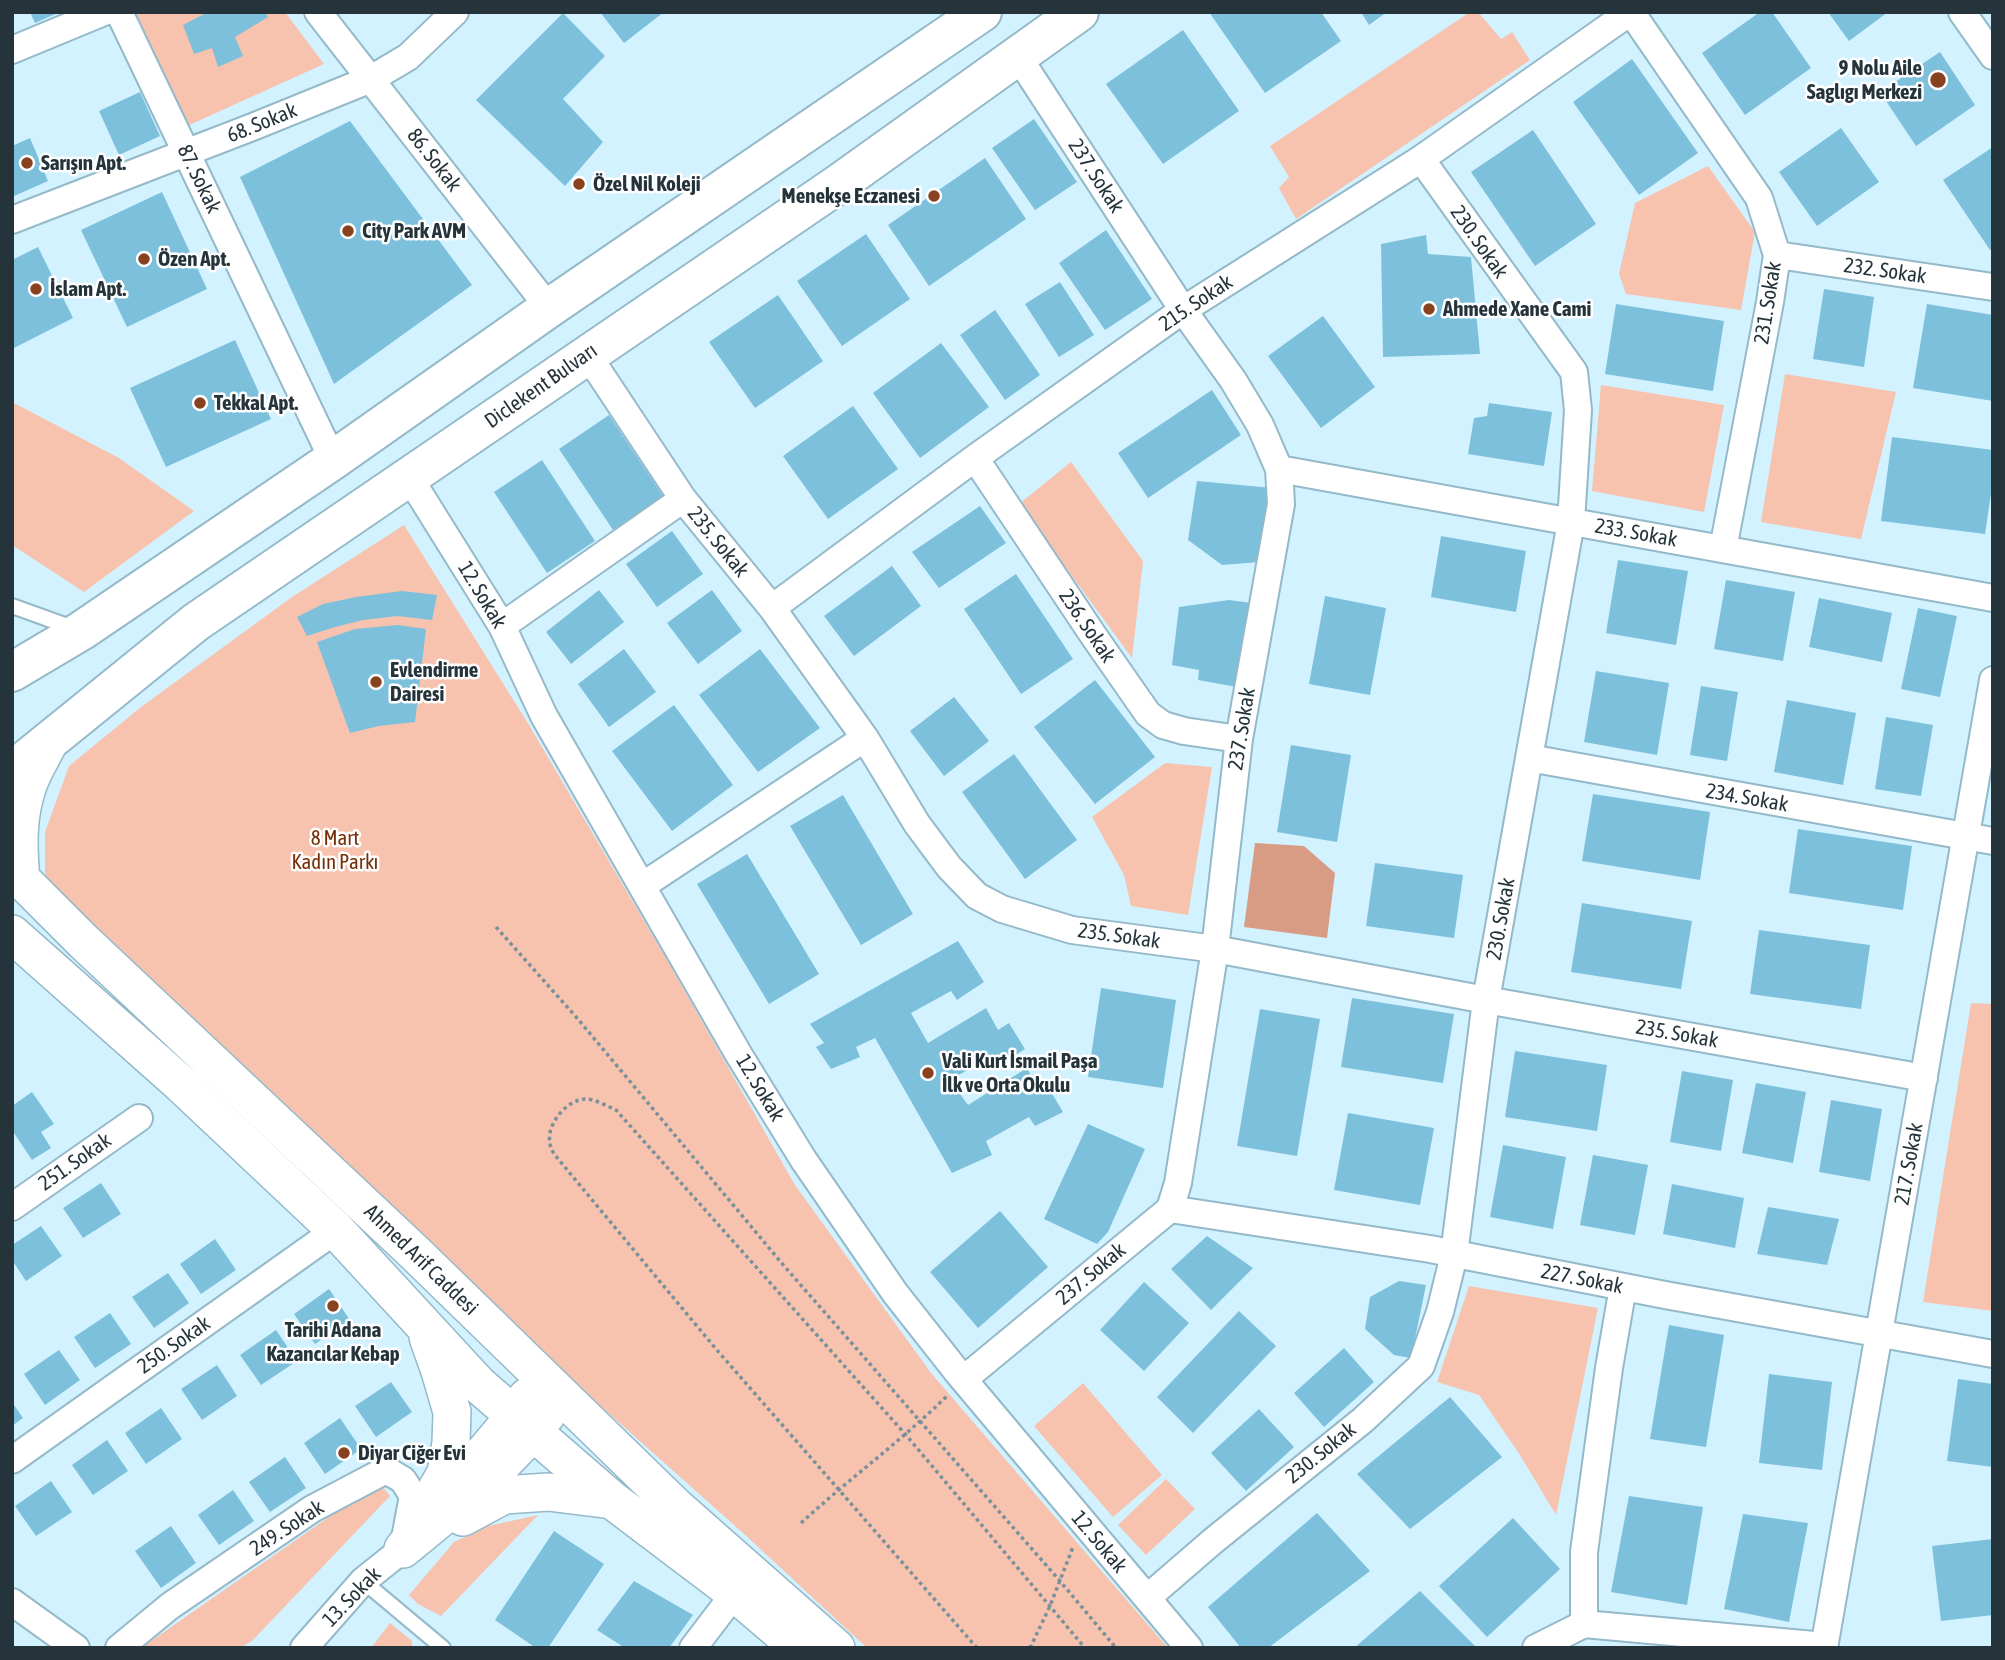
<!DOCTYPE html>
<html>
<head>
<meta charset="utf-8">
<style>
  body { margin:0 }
  #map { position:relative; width:2005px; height:1660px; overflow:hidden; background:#d3f2ff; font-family:"Asap Condensed",sans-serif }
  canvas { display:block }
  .frame { position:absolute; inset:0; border:14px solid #25333a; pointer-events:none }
</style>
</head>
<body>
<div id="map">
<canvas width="2005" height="1660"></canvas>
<div class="frame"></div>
</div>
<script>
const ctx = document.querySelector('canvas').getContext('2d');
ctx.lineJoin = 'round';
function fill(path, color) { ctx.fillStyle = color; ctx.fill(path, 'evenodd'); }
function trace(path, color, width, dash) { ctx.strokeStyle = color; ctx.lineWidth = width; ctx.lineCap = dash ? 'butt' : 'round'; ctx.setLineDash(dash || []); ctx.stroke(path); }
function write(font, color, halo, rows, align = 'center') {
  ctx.font = font + ' "Asap Condensed",sans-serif'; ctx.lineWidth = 5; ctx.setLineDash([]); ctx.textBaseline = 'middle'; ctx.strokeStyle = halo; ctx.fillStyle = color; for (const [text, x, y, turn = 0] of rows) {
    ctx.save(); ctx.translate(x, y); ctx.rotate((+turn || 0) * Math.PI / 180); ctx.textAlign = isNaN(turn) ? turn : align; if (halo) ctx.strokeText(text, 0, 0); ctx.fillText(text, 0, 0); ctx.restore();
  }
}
const green = new Path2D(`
  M 142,12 L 285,12 L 324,64 L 185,127 L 136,15 Z
  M 1470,12 L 1478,12 L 1501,39 L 1512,32 L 1530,60 L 1296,219 L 1279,188 L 1289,177 L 1270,146 Z
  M 1708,166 L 1755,232 L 1741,310 L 1626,294 L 1619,274 L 1635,203 Z
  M 1785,374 L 1896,392 L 1861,539 L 1761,522 Z
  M 1601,385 L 1724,405 L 1704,512 L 1592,491 Z
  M 12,402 L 119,458 L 194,511 L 84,592 L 12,545 Z
  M 1071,462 L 1143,561 L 1132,658 L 1019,504 Z
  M 404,525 L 529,725 L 667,960 L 795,1185 L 931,1373 L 1168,1648 L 867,1648 L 743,1533 L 312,1149 L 70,915 L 45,874 L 45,832 L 69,766 L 141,707 L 292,597 Z
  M 1165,763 L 1212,767 L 1188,915 L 1131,906 L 1124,875 L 1092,817 Z
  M 1971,1003 L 1993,1004 L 1993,1311 L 1923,1302 Z
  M 1469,1286 L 1598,1308 L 1556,1515 L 1520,1455 L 1479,1395 L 1437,1382 Z
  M 1083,1383 L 1162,1475 L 1113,1517 L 1034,1426 Z
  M 1166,1479 L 1195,1509 L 1146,1555 L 1118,1525 Z
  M 379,1482 L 390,1496 L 252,1641 L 240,1648 L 141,1648 Z
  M 538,1515 L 441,1616 L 418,1604 L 409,1595 L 454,1542 L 488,1526 Z
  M 390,1623 L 412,1641 L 412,1648 L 371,1648 Z`);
const forest = new Path2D(`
  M 1255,843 L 1304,846 L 1335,873 L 1327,938 L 1244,927 Z`);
const building = new Path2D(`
  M 30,12 L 60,12 L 35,23 Z
  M 208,12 L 265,12 L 268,17 L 235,37 L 243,56 L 218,67 L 212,48 L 194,54 L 183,25 Z
  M 600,12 L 664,12 L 624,43 Z
  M 1209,12 L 1321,12 L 1341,41 L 1265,93 Z
  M 1361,12 L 1387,12 L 1369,25 Z
  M 1760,12 L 1772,12 L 1811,68 L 1745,115 L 1702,53 Z
  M 1828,12 L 1888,12 L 1849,41 Z
  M 563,13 L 605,56 L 563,99 L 603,142 L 565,186 L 476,100 Z
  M 1183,30 L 1239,111 L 1163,164 L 1106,84 Z
  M 1940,52 L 1975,105 L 1916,146 L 1880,92 Z
  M 1632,59 L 1698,153 L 1639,195 L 1573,102 Z
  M 140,92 L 160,136 L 119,155 L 99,111 Z
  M 1034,119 L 1077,182 L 1035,210 L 992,148 Z
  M 350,121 L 472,285 L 334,384 L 240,177 Z
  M 1841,128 L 1879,182 L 1817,226 L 1779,172 Z
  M 1533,130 L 1596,224 L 1535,266 L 1471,172 Z
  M 30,138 L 48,181 L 12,197 L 12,146 Z
  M 1993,147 L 1993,248 L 1990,250 L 1943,180 Z
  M 985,158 L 1026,219 L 929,286 L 888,225 Z
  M 162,192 L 207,289 L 127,327 L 81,230 Z
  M 1106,230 L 1152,299 L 1105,330 L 1059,263 Z
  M 866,234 L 910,299 L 842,346 L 797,281 Z
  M 1426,235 L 1428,254 L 1471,257 L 1480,354 L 1383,357 L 1381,244 Z
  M 38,247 L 73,318 L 12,349 L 12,260 Z
  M 1060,282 L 1094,335 L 1059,357 L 1025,304 Z
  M 1824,289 L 1874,297 L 1864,367 L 1813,359 Z
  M 778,295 L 823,361 L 755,408 L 709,342 Z
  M 1616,304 L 1724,321 L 1713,391 L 1605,374 Z
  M 1927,304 L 1993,315 L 1993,401 L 1913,388 Z
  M 995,310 L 1040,375 L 1005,400 L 960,335 Z
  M 1323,316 L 1375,387 L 1321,428 L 1268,356 Z
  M 235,340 L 271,419 L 166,467 L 130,388 Z
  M 941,343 L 989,407 L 920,458 L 873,393 Z
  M 1212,390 L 1241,435 L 1148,498 L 1118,453 Z
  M 1489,403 L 1552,412 L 1544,466 L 1468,454 L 1474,418 L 1487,416 Z
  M 853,406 L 898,469 L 828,519 L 783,456 Z
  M 609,415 L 663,496 L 613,530 L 559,449 Z
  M 1892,437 L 1993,450 L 1993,480 L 1985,534 L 1881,521 Z
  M 542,460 L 595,541 L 547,573 L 494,492 Z
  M 1197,481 L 1272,488 L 1260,562 L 1222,565 L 1188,540 Z
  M 980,506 L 1006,543 L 939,588 L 912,552 Z
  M 672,531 L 703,574 L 657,607 L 626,564 Z
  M 1441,536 L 1526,551 L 1516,612 L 1431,597 Z
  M 1618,560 L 1688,571 L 1676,645 L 1606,633 Z
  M 892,566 L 921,606 L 854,656 L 824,616 Z
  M 1016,574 L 1073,659 L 1021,694 L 964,609 Z
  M 1726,580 L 1795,592 L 1783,661 L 1714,649 Z
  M 599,590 L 624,622 L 571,664 L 546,632 Z
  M 712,590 L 742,631 L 698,664 L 667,623 Z
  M 402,591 L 437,595 L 432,620 L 397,616 L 363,620 L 335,627 L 307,636 L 297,617 L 323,604 L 356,597 Z
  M 1325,596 L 1386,608 L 1370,695 L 1309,684 Z
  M 1819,598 L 1892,613 L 1882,662 L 1809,647 Z
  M 1229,600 L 1252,603 L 1237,687 L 1198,680 L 1199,670 L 1172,665 L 1179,607 Z
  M 1918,608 L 1957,616 L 1940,697 L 1901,689 Z
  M 398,625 L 426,629 L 415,722 L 379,726 L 350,733 L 317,642 L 355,629 Z
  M 624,649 L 656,692 L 609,727 L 578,684 Z
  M 760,649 L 820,728 L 758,772 L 699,695 Z
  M 1596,671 L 1669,683 L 1657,755 L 1584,742 Z
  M 1095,680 L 1155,757 L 1095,804 L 1034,727 Z
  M 1701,686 L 1738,692 L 1727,761 L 1690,755 Z
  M 954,697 L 989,741 L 944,776 L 910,731 Z
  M 1787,700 L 1856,713 L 1843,785 L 1774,772 Z
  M 674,705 L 733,785 L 672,831 L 612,751 Z
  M 1886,717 L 1933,725 L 1921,796 L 1875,789 Z
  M 1291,745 L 1351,755 L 1337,842 L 1277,832 Z
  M 1014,754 L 1077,840 L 1025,879 L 962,792 Z
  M 1593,794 L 1710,812 L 1700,880 L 1582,861 Z
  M 843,795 L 913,914 L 861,945 L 790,826 Z
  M 1798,829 L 1912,846 L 1903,910 L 1789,893 Z
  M 747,854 L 819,974 L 769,1004 L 697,884 Z
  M 1375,863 L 1463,875 L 1454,938 L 1366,926 Z
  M 1582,903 L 1692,921 L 1681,989 L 1571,972 Z
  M 1759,930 L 1870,945 L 1861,1009 L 1750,994 Z
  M 958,941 L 984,982 L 957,1000 L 951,991 L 911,1013 L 928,1043 L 986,1008 L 998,1030 L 1009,1023 L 1025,1049 L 999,1066 L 992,1056 L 950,1080 L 968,1105 L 1027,1068 L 1038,1088 L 1045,1082 L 1063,1112 L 1035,1126 L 1029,1117 L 986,1141 L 992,1155 L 952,1173 L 875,1038 L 856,1047 L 860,1057 L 831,1069 L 816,1047 L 824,1043 L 810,1024 Z
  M 1101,988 L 1176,1000 L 1163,1088 L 1088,1077 Z
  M 1352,998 L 1454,1014 L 1443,1083 L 1341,1067 Z
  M 1260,1009 L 1320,1019 L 1297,1156 L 1237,1146 Z
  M 1515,1051 L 1607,1065 L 1597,1131 L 1505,1117 Z
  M 1682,1071 L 1733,1080 L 1721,1151 L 1670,1142 Z
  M 1756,1083 L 1806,1092 L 1793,1163 L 1742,1153 Z
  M 32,1092 L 54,1124 L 41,1132 L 51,1148 L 32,1160 L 12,1130 L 12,1106 Z
  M 1831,1100 L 1882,1109 L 1870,1181 L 1819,1172 Z
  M 1348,1113 L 1434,1128 L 1420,1205 L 1334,1190 Z
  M 1088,1124 L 1145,1149 L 1108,1232 L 1097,1244 L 1044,1219 Z
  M 1503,1145 L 1566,1157 L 1553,1229 L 1490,1217 Z
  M 1593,1155 L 1648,1165 L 1635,1235 L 1580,1225 Z
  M 101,1183 L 121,1214 L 83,1238 L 63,1208 Z
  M 1672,1184 L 1744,1198 L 1735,1248 L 1663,1234 Z
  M 1768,1207 L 1839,1219 L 1827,1265 L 1757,1254 Z
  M 1000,1211 L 1048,1267 L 978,1328 L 930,1272 Z
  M 41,1226 L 62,1256 L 26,1281 L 12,1260 L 12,1245 Z
  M 1207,1236 L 1253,1268 L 1211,1310 L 1171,1269 Z
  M 215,1239 L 236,1270 L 201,1294 L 180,1264 Z
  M 168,1273 L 189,1303 L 154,1328 L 132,1297 Z
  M 1399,1281 L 1426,1285 L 1411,1358 L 1394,1355 L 1365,1329 L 1370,1297 Z
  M 1144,1282 L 1189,1323 L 1144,1371 L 1100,1330 Z
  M 329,1289 L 350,1320 L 315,1344 L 294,1314 Z
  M 1239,1311 L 1276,1346 L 1193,1433 L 1157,1397 Z
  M 110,1313 L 131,1344 L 95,1368 L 74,1337 Z
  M 1669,1325 L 1724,1335 L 1706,1447 L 1650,1439 Z
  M 276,1330 L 297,1361 L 261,1385 L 240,1355 Z
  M 1344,1348 L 1374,1382 L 1324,1427 L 1294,1393 Z
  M 59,1350 L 80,1380 L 45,1405 L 24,1374 Z
  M 217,1365 L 237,1396 L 202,1420 L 181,1389 Z
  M 1769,1374 L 1832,1382 L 1822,1470 L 1759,1463 Z
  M 1958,1379 L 1993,1384 L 1993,1467 L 1947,1461 Z
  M 391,1382 L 412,1412 L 376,1437 L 355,1406 Z
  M 1450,1397 L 1502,1457 L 1410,1529 L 1357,1474 Z
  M 12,1402 L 23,1418 L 12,1426 Z
  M 161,1408 L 182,1439 L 146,1464 L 125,1433 Z
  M 1259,1409 L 1294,1447 L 1246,1491 L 1211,1453 Z
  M 340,1418 L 361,1449 L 325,1474 L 304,1443 Z
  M 107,1440 L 128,1471 L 93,1495 L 72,1465 Z
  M 285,1457 L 306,1488 L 270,1512 L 249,1482 Z
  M 51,1481 L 72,1512 L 36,1536 L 15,1506 Z
  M 233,1490 L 254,1521 L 219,1545 L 198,1515 Z
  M 1629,1496 L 1703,1507 L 1687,1605 L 1611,1592 Z
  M 1317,1513 L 1370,1571 L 1268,1648 L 1241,1648 L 1208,1607 Z
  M 1743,1514 L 1808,1523 L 1789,1622 L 1724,1609 Z
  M 1513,1518 L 1560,1569 L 1487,1637 L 1439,1586 Z
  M 171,1526 L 196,1563 L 161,1588 L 135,1551 Z
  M 554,1531 L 604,1564 L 548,1648 L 536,1648 L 495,1620 Z
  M 1993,1539 L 1993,1615 L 1941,1621 L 1932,1546 Z
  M 634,1581 L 693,1615 L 669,1648 L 625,1648 L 597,1630 Z
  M 1420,1591 L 1477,1648 L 1354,1648 Z`);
const path = new Path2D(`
  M 496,927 L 577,1018 L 785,1267 L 1060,1581 L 1116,1648
  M 801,1523 C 849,1479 901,1441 947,1396
  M 977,1648 L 716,1349 L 554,1154 C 552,1150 550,1147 550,1143 C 546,1125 566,1100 585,1099 C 595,1099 607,1106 616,1110 L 906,1435 L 1085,1648
  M 1030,1648 L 1050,1606 L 1073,1547`);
const lane = new Path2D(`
  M 12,606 L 76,629
  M 363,1581 L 443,1648`);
const street = new Path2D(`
  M 119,12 L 333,460
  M 318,12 L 549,308
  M 1631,12 L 1759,198 L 1777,255 L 1770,302 L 1723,549
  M 1962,12 L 1993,56
  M 12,50 L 104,12
  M 12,220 L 255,126 L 371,79 L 408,57 L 455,12
  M 1777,255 L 1993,287
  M 587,354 L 683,499 L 772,608 L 865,738 L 917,824 L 949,867 L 977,896 L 1002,909 L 1072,930 L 1215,949 L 1486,1000 L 1924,1078
  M 975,458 L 1093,635 L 1148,714 L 1163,725 L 1184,731 L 1239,739
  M 1279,469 L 1993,598
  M 409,477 L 502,626 L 544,716 L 739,1055 L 803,1159 L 895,1293 L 958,1373 L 1189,1648
  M 772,608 L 975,458 L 1183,310 L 1421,159 L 1630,12
  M 502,626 L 683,499
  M 1529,758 L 1993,841
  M 642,886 L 865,738
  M 12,1207 L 139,1118
  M 1170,1209 L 1430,1249 L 1665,1295 L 1993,1354
  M 964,1379 L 1170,1209 L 1178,1183 L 1215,949 L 1239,739 L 1281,504 L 1279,469 L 1260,425 L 1233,380 L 1183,310 L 1017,55
  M 12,1460 L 336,1230
  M 1147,1598 L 1213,1541 L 1363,1420 L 1421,1366 L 1440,1312 L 1454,1255 L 1486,1000 L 1571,522 L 1578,410 L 1574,372 L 1421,159
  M 12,1602 L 76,1648
  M 1584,1624 L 1584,1552 L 1609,1368 L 1623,1287
  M 119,1648 L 170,1606 L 312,1509 L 386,1470 L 403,1480 L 413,1496 L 403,1549 L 363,1581 L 304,1648
  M 693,1648 L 735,1593 L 748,1582
  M 1536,1648 L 1584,1624 L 1825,1646
  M 1824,1648 L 1993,680`);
const secondary = new Path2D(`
  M 12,867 L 21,879 L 83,941 L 416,1254 L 675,1506 L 836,1648
  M 21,879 C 18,848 17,816 28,785 C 33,770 43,755 50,740
  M 12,934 L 181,1084 L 336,1230 L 479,1385 L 612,1500 L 735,1593 L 790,1640
  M 428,1337 L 440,1371 L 452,1412 L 451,1443 L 446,1473 L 431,1499
  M 527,1397 L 515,1416 L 403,1549 C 454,1507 506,1467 547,1414
  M 463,1517 L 504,1495 L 548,1492 L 612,1500`);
const primary = new Path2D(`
  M 12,672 L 81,631 L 333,460 L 549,308 L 982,12
  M 12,771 L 196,622 L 837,185 L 1079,12`);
const markers = [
  [1938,80,9,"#894220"],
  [27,163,7,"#894220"],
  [579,184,7,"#894220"],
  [934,196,7,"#894220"],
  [348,231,7,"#894220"],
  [144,259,7,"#894220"],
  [36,289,7,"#894220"],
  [1429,309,7,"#894220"],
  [200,403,7,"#894220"],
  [376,682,7,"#894220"],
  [928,1073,7,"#894220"],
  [333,1306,7,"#894220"],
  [344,1453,7,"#894220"]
];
const poiNames = [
  ["9 Nolu Aile",1922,68,"right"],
  ["Saglıgı Merkezi",1922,92,"right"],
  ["Sarışın Apt.",41,163],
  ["Özel Nil Koleji",593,184],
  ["Menekşe Eczanesi",920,196,"right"],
  ["City Park AVM",362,231],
  ["Özen Apt.",158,259],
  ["İslam Apt.",50,289],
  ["Ahmede Xane Cami",1443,309],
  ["Tekkal Apt.",214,403],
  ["Evlendirme",390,670],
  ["Dairesi",390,694],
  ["Vali Kurt İsmail Paşa",942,1061],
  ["İlk ve Orta Okulu",942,1085],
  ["Tarihi Adana",333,1330,"center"],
  ["Kazancılar Kebap",333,1354,"center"],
  ["Diyar Ciğer Evi",358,1453]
];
const streetNames = [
  ["68. Sokak",262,123,-22],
  ["86. Sokak",434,160,52],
  ["237. Sokak",1096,176,57],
  ["87. Sokak",199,179,64],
  ["230. Sokak",1479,242,55],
  ["232. Sokak",1885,271,8],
  ["215. Sokak",1196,303,-34],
  ["231. Sokak",1768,303,-81],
  ["Diclekent Bulvarı",541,386,-35],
  ["233. Sokak",1636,533,10],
  ["235. Sokak",718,542,51],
  ["12. Sokak",482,595,59],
  ["236. Sokak",1087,626,56],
  ["237. Sokak",1242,729,-81],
  ["234. Sokak",1747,798,10],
  ["230. Sokak",1501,919,-80],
  ["235. Sokak",1119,936,8],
  ["235. Sokak",1677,1034,10],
  ["12. Sokak",760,1088,59],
  ["251. Sokak",75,1162,-35],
  ["217. Sokak",1909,1164,-80],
  ["Ahmed Arif Caddesi",421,1260,44],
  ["237. Sokak",1091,1274,-40],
  ["227. Sokak",1582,1279,11],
  ["250. Sokak",174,1345,-35],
  ["230. Sokak",1321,1453,-39],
  ["249. Sokak",287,1528,-33],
  ["12. Sokak",1099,1542,50],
  ["13. Sokak",352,1597,-46]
];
const parkNames = [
  ["8 Mart",335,838],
  ["Kadın Parkı",335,862]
];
fill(green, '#f7c3ae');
fill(forest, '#d79c83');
fill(building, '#7cc0dc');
trace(lane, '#94b9c9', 18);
trace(street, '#94b9c9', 30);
trace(secondary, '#94b9c9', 40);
trace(primary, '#94b9c9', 42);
trace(path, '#7a909a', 3.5, [3.5, 3.5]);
trace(lane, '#fff', 14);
trace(street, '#fff', 26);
trace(secondary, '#fff', 37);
trace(primary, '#fff', 38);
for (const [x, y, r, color] of markers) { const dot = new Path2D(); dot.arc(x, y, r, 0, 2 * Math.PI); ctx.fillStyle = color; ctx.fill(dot); trace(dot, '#fff', 2.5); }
write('bold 21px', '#25333a', '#fff', poiNames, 'left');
write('21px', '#25333a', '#fff', streetNames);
write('21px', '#752f08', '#fff', parkNames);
</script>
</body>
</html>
